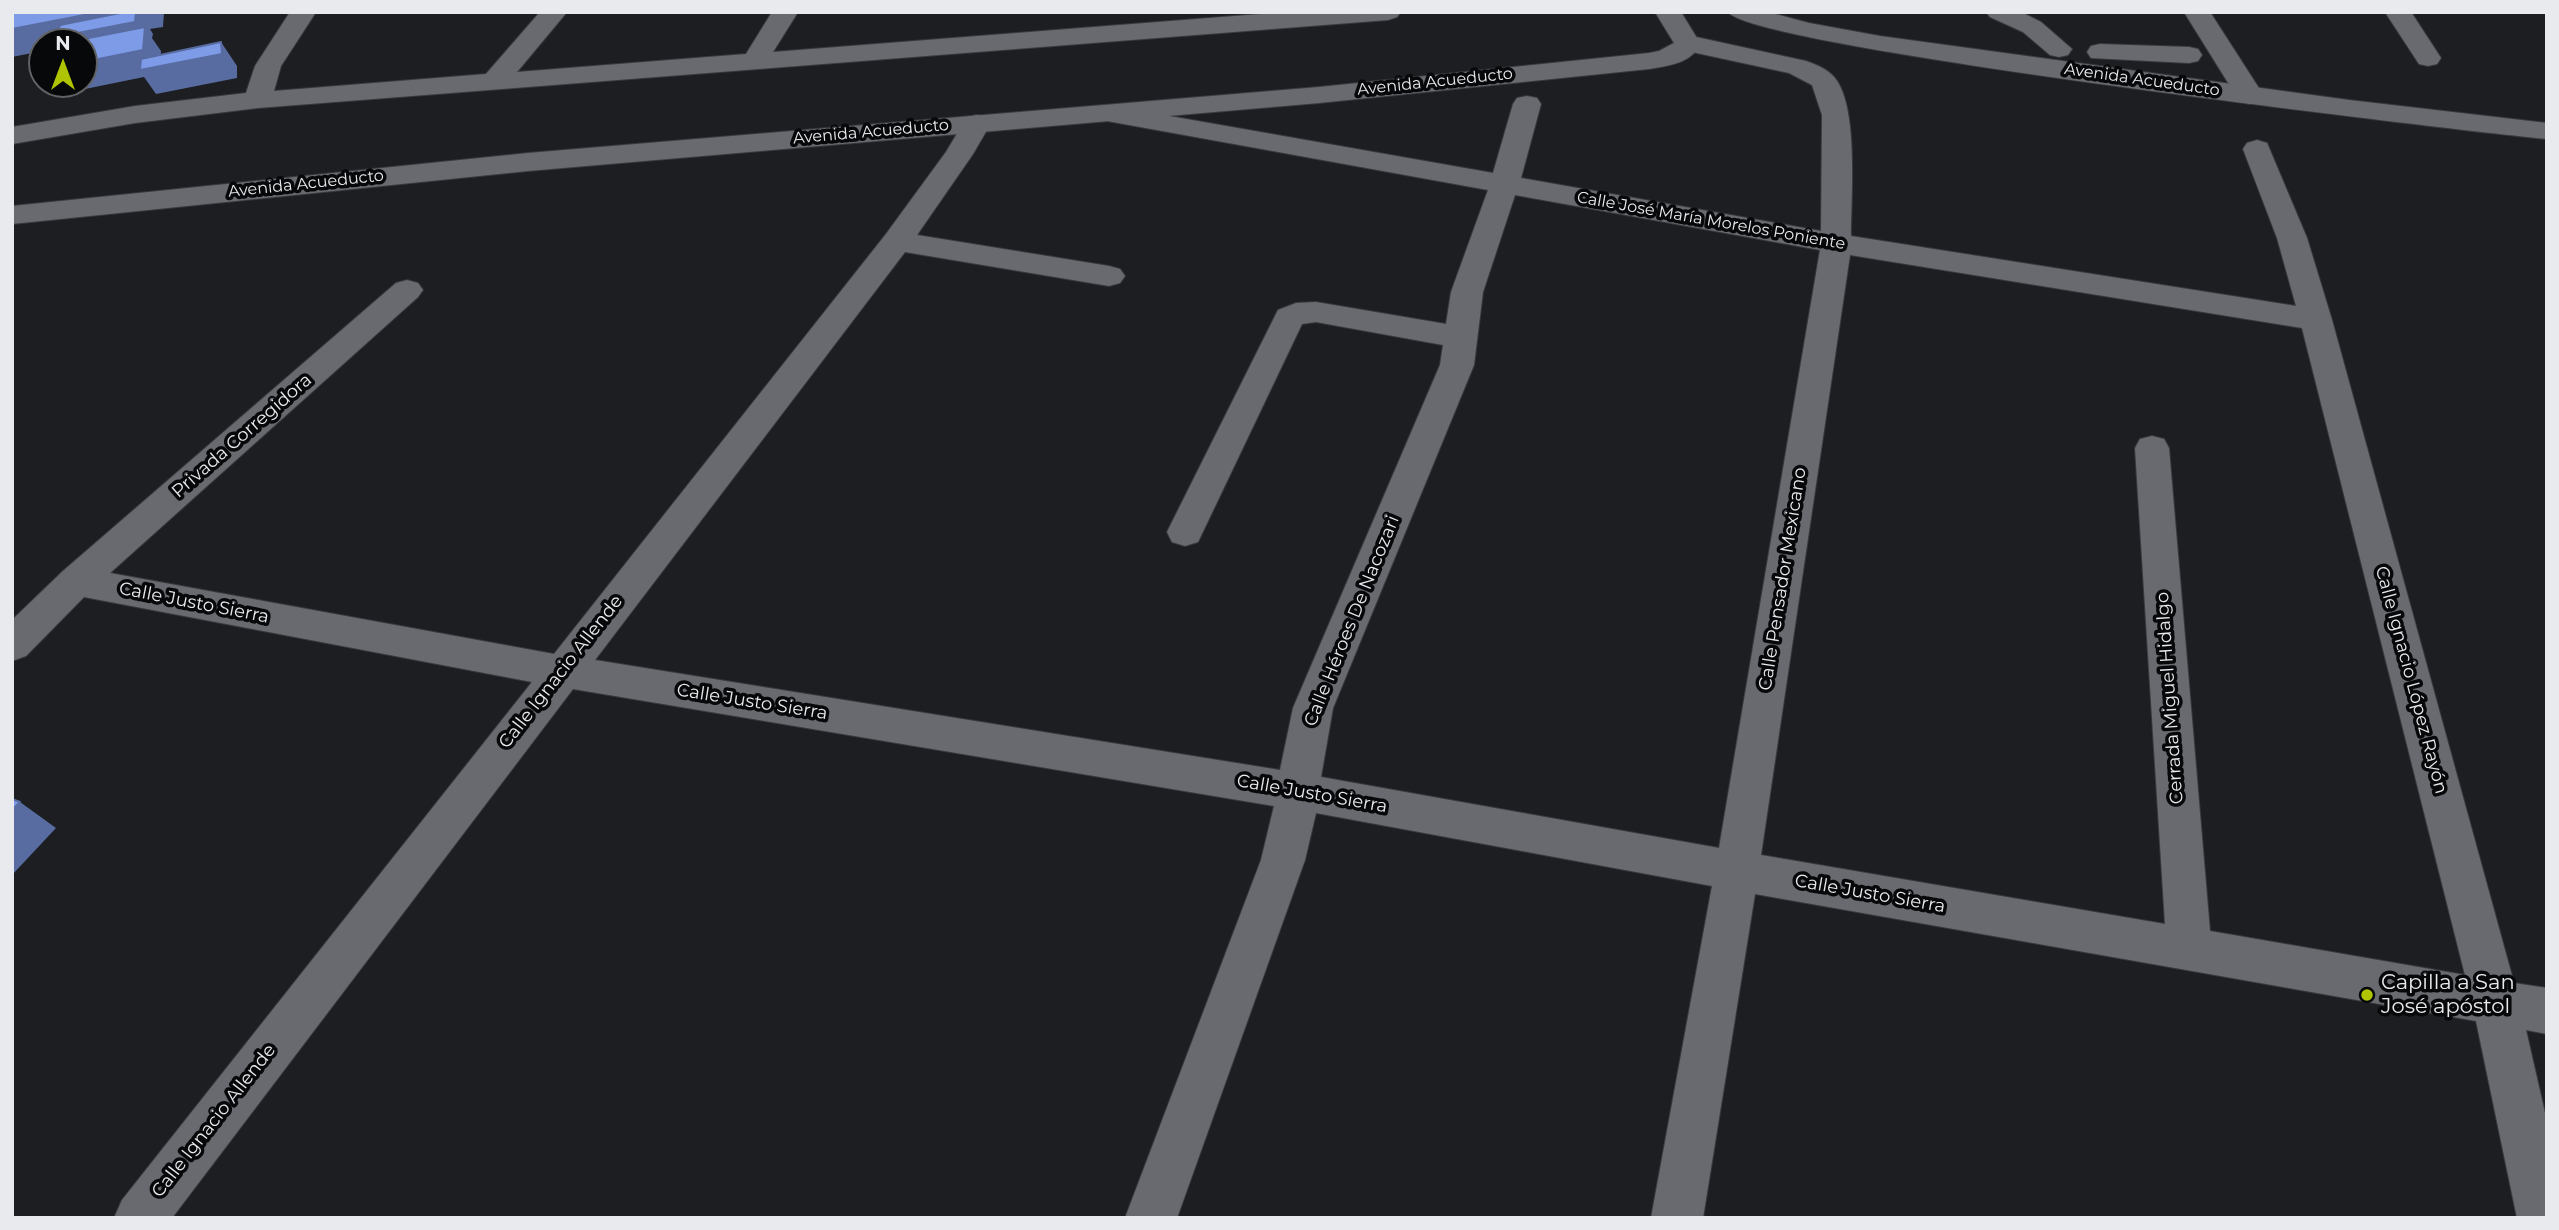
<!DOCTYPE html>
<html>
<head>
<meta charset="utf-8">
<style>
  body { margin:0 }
  #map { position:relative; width:2559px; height:1230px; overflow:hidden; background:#1c1e22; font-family:Montserrat,sans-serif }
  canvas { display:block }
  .frame { position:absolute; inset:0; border:14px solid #e8eaed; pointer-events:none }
  .north { position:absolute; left:28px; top:28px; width:70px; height:70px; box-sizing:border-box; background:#07080a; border:2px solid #616265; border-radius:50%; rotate:0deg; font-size:19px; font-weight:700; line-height:28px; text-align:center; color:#e8eaed }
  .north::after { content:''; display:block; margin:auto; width:24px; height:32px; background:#b0c502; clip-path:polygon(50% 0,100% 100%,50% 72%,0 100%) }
</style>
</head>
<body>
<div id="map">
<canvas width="2559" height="1230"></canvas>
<div class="frame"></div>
<div class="north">N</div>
</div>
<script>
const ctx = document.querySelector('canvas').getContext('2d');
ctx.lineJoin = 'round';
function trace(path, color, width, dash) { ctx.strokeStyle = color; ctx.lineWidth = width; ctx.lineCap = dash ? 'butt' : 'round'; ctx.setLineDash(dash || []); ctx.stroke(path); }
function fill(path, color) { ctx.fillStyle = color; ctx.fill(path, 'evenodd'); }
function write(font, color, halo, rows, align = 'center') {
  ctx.font = font + ' Montserrat,sans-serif'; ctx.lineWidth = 7; ctx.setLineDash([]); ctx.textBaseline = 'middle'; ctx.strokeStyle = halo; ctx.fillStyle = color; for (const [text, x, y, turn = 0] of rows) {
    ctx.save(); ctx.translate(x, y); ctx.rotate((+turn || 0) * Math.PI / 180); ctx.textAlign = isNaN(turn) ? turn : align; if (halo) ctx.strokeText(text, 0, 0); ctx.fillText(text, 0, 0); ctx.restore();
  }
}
const pedestrian = new Path2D(`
  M 2184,12 L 2210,12 L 2264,96 L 2260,102 L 2250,104 L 2240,102 Z
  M 2385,12 L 2411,12 L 2441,58 L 2437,64 L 2428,66 L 2419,64 Z`);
const minor = new Path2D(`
  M 290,12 L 316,12 L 281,66 L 274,91 L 486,74 L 540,12 L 567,12 L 517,72 L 746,54 L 772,12 L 798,12 L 773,52 L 1286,12 L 1401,12 L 1397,17 L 1388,20 L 258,108 L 135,123 L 12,144 L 12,127 L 135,106 L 246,93 L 255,66 Z
  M 1728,12 L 1768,12 L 1809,23 L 1880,36 L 2349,100 L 2547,123 L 2547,139 C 2455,130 1753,48 1728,12 Z
  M 1986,12 L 2021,12 L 2041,22 L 2072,49 L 2068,55 L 2059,57 L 2050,55 L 2023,32 L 1990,17 Z
  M 1687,35 L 1806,61 C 1817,65 1827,69 1834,77 C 1859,105 1851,198 1851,236 L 2296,306 L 2277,238 L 2243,149 L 2247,143 L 2257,140 L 2267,143 L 2307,238 L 2332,320 L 2514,983 L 2547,988 L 2547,1034 L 2526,1030 L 2547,1122 L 2547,1218 L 2517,1218 L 2476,1021 L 1755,894 L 1703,1218 L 1651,1218 L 1712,886 L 1316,813 L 1305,860 L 1177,1218 L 1125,1218 L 1261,860 L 1274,806 L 573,689 L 172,1218 L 114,1218 L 122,1200 L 532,682 L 84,597 L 26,656 L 12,661 L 12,620 L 63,571 L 396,283 L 407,280 L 418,283 L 423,290 L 418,297 L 110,573 L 554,654 L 886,234 L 946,152 L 967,117 L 977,115 L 987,117 L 991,123 L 973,154 L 917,235 L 1109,266 L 1120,269 L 1125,276 L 1120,283 L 1109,286 L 905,252 L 595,660 L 1280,770 L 1293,708 L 1440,365 L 1443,345 L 1316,322 L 1302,324 L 1198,542 L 1185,546 L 1172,542 L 1167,532 L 1278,310 L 1296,303 L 1316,302 L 1446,324 L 1451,292 L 1488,190 L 1107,121 L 1097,119 L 1093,113 L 1097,107 L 1107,105 L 1493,173 L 1513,104 L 1517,98 L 1527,96 L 1537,98 L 1541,104 L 1521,178 L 1821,231 L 1822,115 L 1812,85 L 1789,73 L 1678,49 L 1674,43 L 1678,37 ZM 1515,195 L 1820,250 L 1719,848 L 1321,777 L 1333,708 L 1474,365 L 1483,292 ZM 1850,255 L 2302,328 L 2465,975 L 2210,931 L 2169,448 L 2164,439 L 2152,436 L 2140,439 L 2135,448 L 2165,924 L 1761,855 Z
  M 2100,44 L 2189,47 L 2198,49 L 2202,55 L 2198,61 L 2189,63 L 2091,58 L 2087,52 L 2091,46 Z`);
const tertiary = new Path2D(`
  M 1655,12 L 1681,12 L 1700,43 C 1694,63 1667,66 1649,69 L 1319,103 L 528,171 L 12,224 L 12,206 L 528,153 L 1319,87 L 1649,53 L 1659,51 L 1674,43 Z`);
const shadedWall = new Path2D(`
  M 100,12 L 164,12 L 163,27 L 150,29 L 153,34 L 152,38 L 161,51 L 160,66 L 221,42 L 237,66 L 237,78 L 156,94 L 144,77 L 80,90 L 76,84 L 84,84 L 84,42 L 42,42 L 42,51 L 12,57 L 12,29 Z
  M 20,802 L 56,828 L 12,875 L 12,810 Z`);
const building = new Path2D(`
  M 12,12 L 100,12 L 12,29 Z
  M 125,12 L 136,12 L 135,22 L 57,37 L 60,25 Z
  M 145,27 L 143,50 L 84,62 L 84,42 L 68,42 Z
  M 221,42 L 222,54 L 140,70 L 141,59 Z
  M 12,799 L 20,802 L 12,810 Z`);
const markers = [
  [2367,995,7,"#b0c502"]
];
const farStreetnames = [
  ["Avenida Acueducto",2142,80,8],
  ["Avenida Acueducto",1435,82,-6],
  ["Avenida Acueducto",871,132,-5],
  ["Avenida Acueducto",306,184,-6],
  ["Calle José María Morelos Poniente",1711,221,10]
];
const streetNames = [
  ["Privada Corregidora",242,436,-41],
  ["Calle Pensador Mexicano",1783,579,-81],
  ["Calle Justo Sierra",194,603,11],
  ["Calle Héroes De Nacozari",1352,621,-68],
  ["Calle Ignacio Allende",561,672,-52],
  ["Calle Ignacio López Rayón",2411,680,75],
  ["Cerrada Miguel Hidalgo",2170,698,-94],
  ["Calle Justo Sierra",752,702,9],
  ["Calle Justo Sierra",1312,794,10],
  ["Calle Justo Sierra",1870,894,10],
  ["Calle Ignacio Allende",214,1121,-52]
];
const nearPoinames = [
  ["Capilla a San",2381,983],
  ["José apóstol",2381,1007]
];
trace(pedestrian, '#383a3e', 2);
trace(minor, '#383a3e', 2);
trace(tertiary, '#383a3e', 2);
fill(pedestrian, '#686a70');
fill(minor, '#686a70');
fill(tertiary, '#686a70');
fill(shadedWall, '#586ca2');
fill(building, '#7e9be7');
trace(building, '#586ca2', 2);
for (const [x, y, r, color] of markers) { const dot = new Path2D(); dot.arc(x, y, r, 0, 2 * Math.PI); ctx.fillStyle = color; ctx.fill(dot); trace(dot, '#07080a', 2.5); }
write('16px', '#e8eaed', '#07080a', farStreetnames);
write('18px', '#e8eaed', '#07080a', streetNames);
write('21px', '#e8eaed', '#07080a', nearPoinames, 'left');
</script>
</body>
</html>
